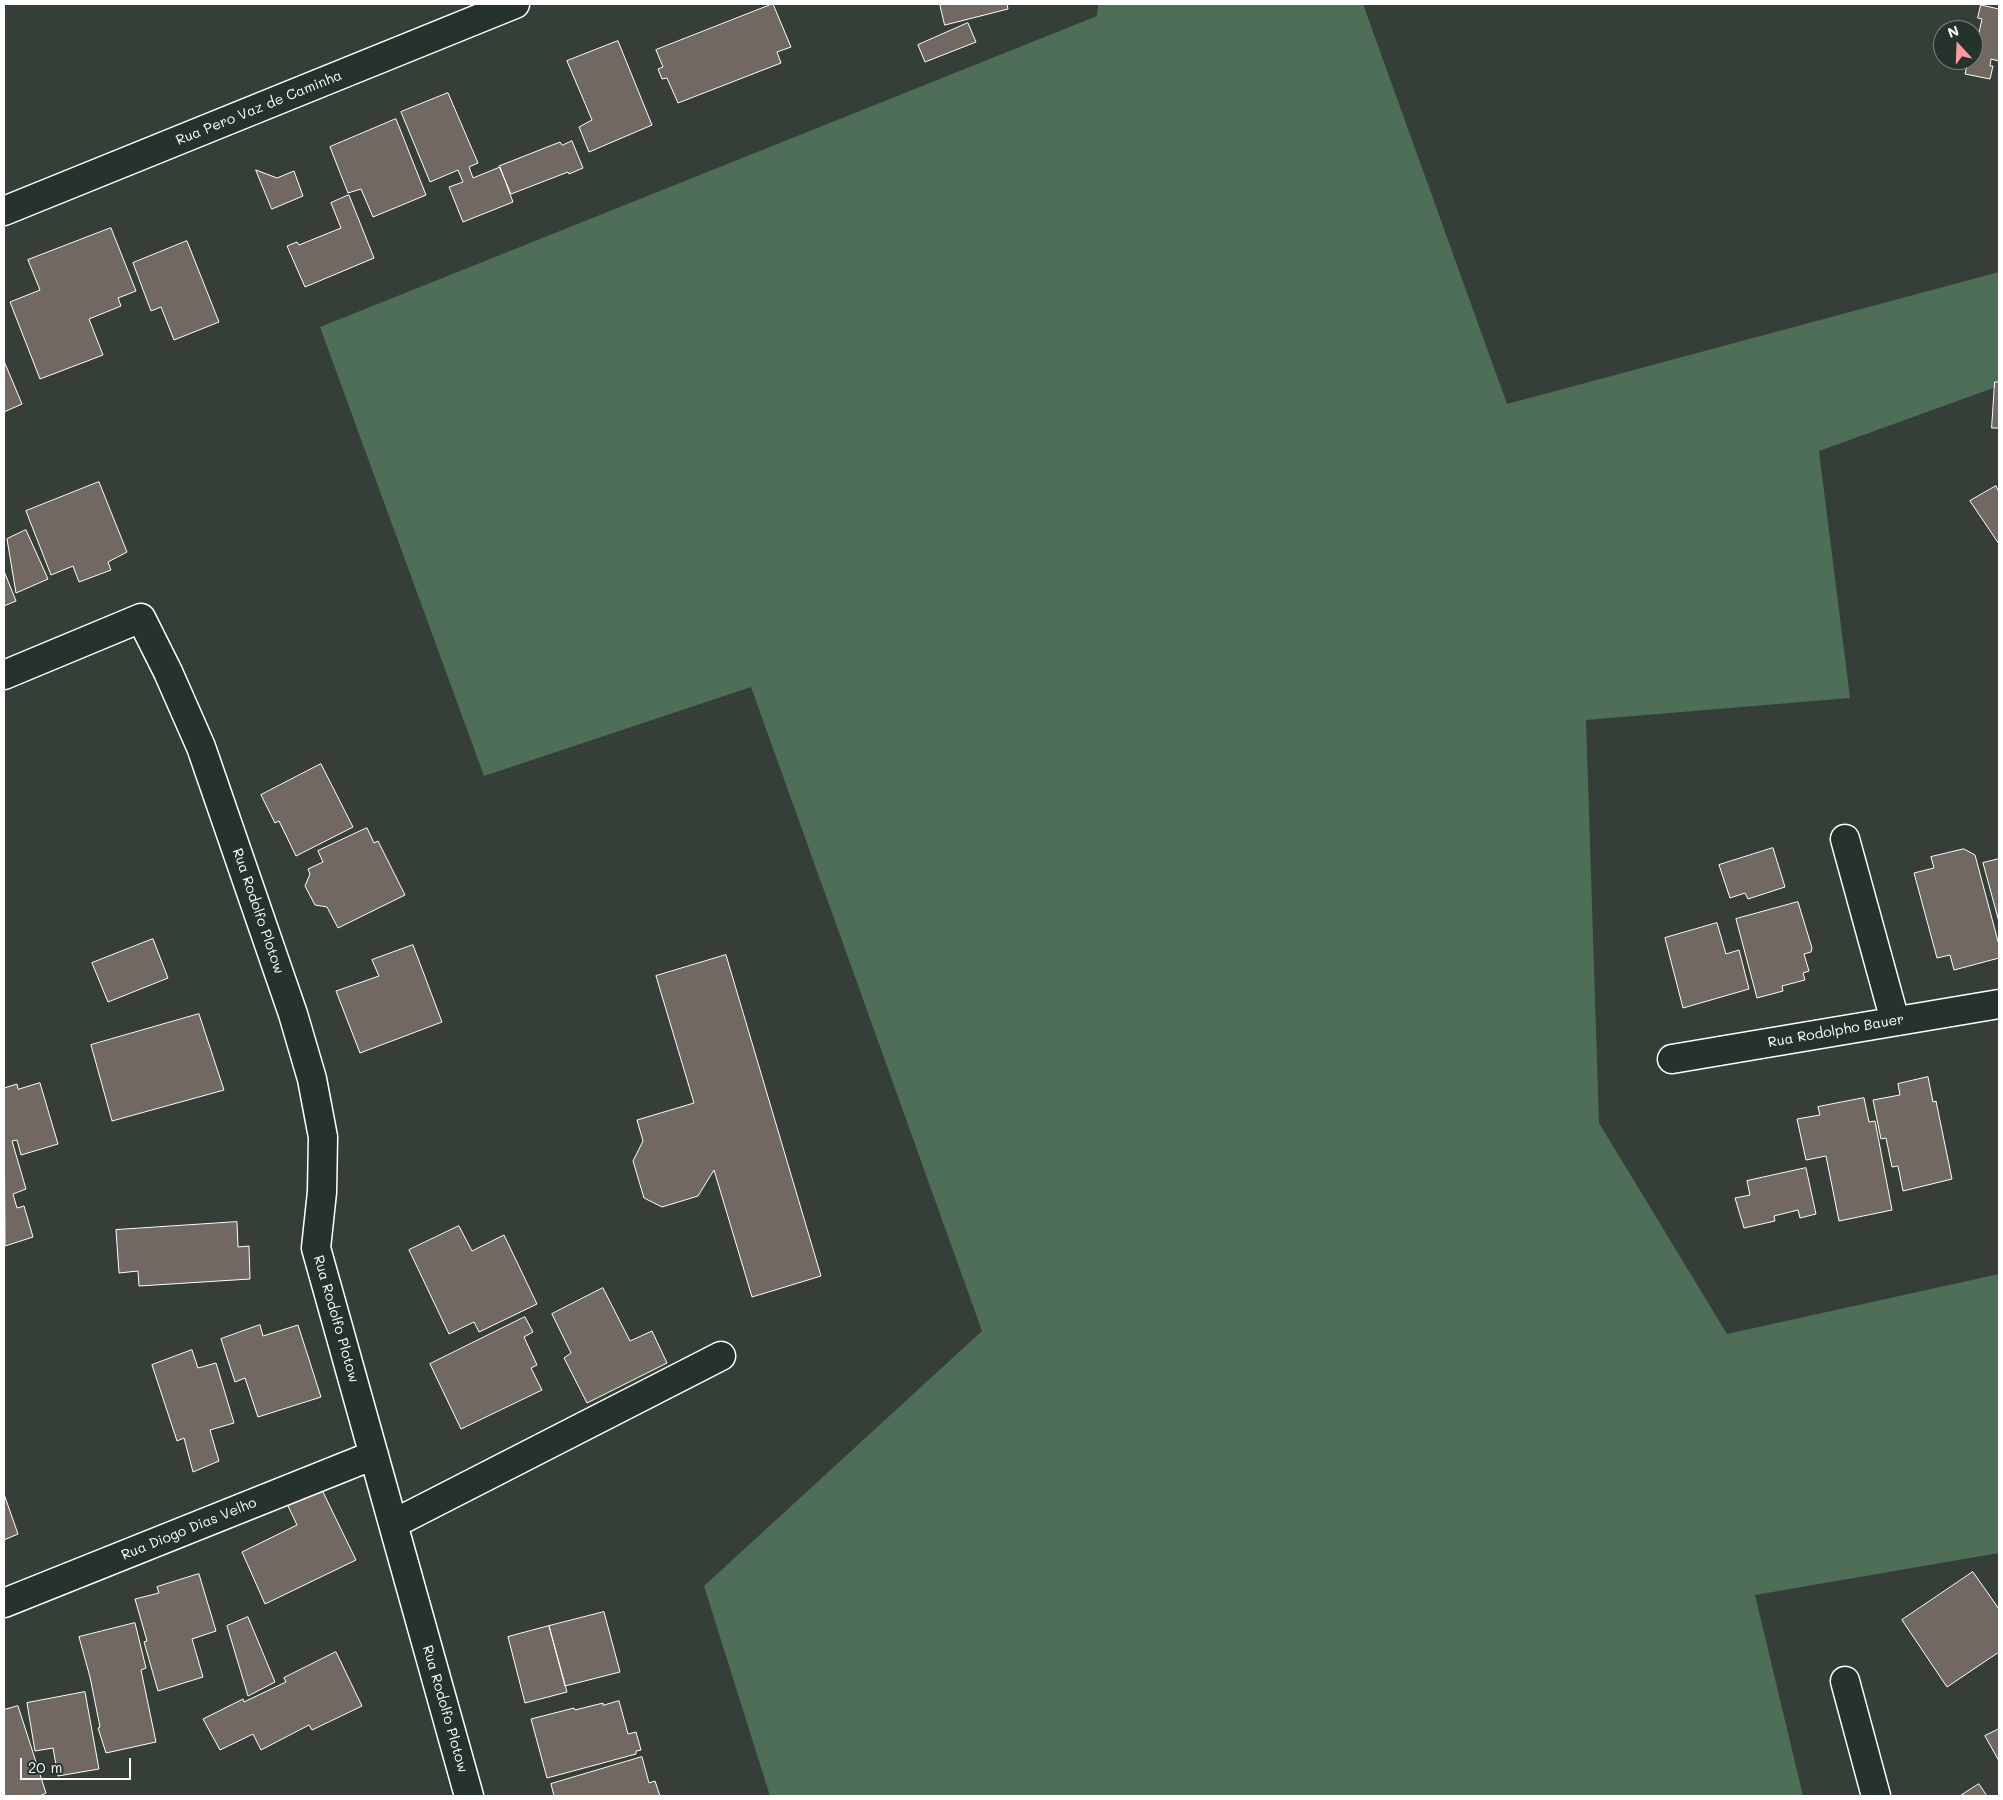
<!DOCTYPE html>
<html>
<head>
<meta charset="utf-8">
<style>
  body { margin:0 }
  #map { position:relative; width:2003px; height:1800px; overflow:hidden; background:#353e37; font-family:Mali,sans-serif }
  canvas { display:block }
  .frame { position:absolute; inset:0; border:5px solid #fff; pointer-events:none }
  .north { position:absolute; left:1933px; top:20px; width:50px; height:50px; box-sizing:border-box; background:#26332d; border:1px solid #7d8581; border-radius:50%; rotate:340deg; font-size:14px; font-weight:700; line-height:20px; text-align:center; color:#fff }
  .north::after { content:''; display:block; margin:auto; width:18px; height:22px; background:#ff9aa2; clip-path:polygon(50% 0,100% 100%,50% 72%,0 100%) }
  .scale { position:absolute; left:20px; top:1758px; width:111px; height:22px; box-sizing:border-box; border:2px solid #fff; border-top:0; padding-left:6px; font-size:15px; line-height:18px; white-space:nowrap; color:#fff; -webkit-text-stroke:4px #26332d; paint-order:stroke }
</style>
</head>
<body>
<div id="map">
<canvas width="2003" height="1800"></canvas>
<div class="frame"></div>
<div class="north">N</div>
<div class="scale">20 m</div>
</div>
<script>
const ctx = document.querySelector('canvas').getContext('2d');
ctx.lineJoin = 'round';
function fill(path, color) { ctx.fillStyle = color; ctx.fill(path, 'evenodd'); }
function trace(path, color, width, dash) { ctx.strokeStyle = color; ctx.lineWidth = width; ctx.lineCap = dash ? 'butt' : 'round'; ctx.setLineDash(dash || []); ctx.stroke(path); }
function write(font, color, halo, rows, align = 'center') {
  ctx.font = font + ' Mali,sans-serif'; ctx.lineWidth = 4; ctx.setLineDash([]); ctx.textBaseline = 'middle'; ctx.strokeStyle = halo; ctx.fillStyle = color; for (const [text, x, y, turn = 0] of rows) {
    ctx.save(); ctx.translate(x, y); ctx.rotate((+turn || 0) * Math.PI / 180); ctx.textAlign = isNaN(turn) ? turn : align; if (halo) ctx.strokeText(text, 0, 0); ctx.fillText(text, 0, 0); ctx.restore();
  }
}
const green = new Path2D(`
  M 1098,4 L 1363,4 L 1507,404 L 1999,272 L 1999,386 L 1819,451 L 1850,698 L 1586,720 L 1599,1123 L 1727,1334 L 1999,1274 L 1999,1553 L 1755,1595 L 1803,1796 L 770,1796 L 704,1586 L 982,1331 L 751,687 L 484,776 L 320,327 L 1097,16 Z`);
const building = new Path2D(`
  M 773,4 L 791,47 L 777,52 L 781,63 L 678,103 L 667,78 L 662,79 L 658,69 L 663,67 L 656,50 Z
  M 940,4 L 1007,4 L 1008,9 L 945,25 Z
  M 1981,5 L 1999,9 L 1999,61 L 1991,59 L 1990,66 L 1993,66 L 1990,79 L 1965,74 L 1968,61 L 1972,62 L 1973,60 L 1982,19 L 1978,18 Z
  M 968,23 L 976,42 L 925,62 L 918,45 Z
  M 618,41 L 652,125 L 589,152 L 579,127 L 592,120 L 567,61 Z
  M 448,93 L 478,163 L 469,167 L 473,178 L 500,167 L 513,202 L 463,222 L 449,187 L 463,182 L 458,170 L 430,182 L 401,112 Z
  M 396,119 L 426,195 L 373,217 L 361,189 L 348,193 L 330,147 Z
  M 572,141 L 583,168 L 569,174 L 568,172 L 511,194 L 499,166 L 560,142 L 562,145 Z
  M 256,170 L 277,178 L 294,171 L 303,196 L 272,209 Z
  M 349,195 L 374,258 L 305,287 L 287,246 L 297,242 L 299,245 L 341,228 L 331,203 Z
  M 111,228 L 136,291 L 118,298 L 121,306 L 89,319 L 103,355 L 40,379 L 10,302 L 40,290 L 28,260 Z
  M 187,241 L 219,322 L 174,340 L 161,307 L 151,311 L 133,263 Z
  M 4,361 L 22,404 L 4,412 Z
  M 1995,382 L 1999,382 L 1999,428 L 1992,428 Z
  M 99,482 L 127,552 L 108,562 L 111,570 L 79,582 L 73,566 L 51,575 L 26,511 Z
  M 1996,486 L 1999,492 L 1999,544 L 1970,501 Z
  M 26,530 L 48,579 L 16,593 L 7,539 Z
  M 4,571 L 16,601 L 4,606 Z
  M 321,764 L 353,827 L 296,856 L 279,821 L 275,823 L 261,795 Z
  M 367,828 L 374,843 L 378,841 L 405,895 L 338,928 L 327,907 L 315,905 L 305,886 L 310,874 L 308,869 L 323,862 L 318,851 Z
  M 1773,848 L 1785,887 L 1748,899 L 1745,893 L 1730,898 L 1719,865 Z
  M 1964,849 L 1975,855 L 1999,945 L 1999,958 L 1954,970 L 1950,955 L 1937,958 L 1914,873 L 1934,868 L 1931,857 Z
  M 1999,859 L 1999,922 L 1983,863 Z
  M 1798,902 L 1812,948 L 1811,952 L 1804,954 L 1809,971 L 1803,973 L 1805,980 L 1782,986 L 1783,991 L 1757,998 L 1736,919 Z
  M 1717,923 L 1726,954 L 1739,950 L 1749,989 L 1683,1008 L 1665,938 Z
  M 153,939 L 168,978 L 108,1002 L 92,963 Z
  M 413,945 L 442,1022 L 360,1053 L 336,991 L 379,976 L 372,960 Z
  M 726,955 L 821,1276 L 752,1297 L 714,1170 L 698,1196 L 662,1207 L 644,1198 L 633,1161 L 643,1141 L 637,1120 L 694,1103 L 656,976 Z
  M 199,1014 L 224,1090 L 112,1121 L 91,1045 Z
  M 1928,1077 L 1933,1102 L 1936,1101 L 1952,1179 L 1903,1191 L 1898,1166 L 1892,1167 L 1886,1138 L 1881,1139 L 1873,1100 L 1900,1095 L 1898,1084 Z
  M 40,1083 L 58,1144 L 21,1155 L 17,1140 L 12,1141 L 26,1189 L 13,1194 L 17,1208 L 24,1206 L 33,1237 L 5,1246 L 4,1088 L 17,1084 L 18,1089 Z
  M 1864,1098 L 1869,1122 L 1875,1121 L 1892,1210 L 1839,1221 L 1826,1156 L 1806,1160 L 1797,1119 L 1820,1115 L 1818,1107 Z
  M 1806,1168 L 1816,1214 L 1800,1218 L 1798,1210 L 1774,1216 L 1775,1221 L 1744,1228 L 1735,1198 L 1750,1195 L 1747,1181 Z
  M 237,1222 L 238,1247 L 249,1246 L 250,1279 L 139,1286 L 138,1271 L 119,1273 L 116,1230 Z
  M 459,1226 L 472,1251 L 504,1235 L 537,1304 L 479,1332 L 474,1322 L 449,1334 L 409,1250 Z
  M 603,1288 L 630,1341 L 652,1331 L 667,1363 L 587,1403 L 564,1358 L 571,1353 L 552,1314 Z
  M 525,1317 L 533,1332 L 524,1337 L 537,1365 L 531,1368 L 542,1390 L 461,1429 L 430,1364 Z
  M 260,1325 L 263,1336 L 298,1325 L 321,1397 L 258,1417 L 245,1378 L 235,1382 L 221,1339 Z
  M 192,1350 L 198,1368 L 216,1363 L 234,1423 L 210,1430 L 219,1461 L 193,1472 L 184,1438 L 177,1441 L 152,1365 Z
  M 322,1490 L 356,1560 L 265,1604 L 242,1552 L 297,1525 L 288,1506 Z
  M 4,1494 L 18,1534 L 4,1540 Z
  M 1973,1572 L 1999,1609 L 1999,1652 L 1947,1687 L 1902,1620 Z
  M 199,1574 L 216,1631 L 192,1639 L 203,1677 L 158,1691 L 144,1642 L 147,1641 L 135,1599 L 159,1593 L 157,1587 Z
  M 604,1612 L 620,1672 L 565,1686 L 549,1626 Z
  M 248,1617 L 275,1682 L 248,1696 L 227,1626 Z
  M 135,1623 L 146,1668 L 141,1670 L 156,1742 L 106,1753 L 98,1728 L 100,1727 L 90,1677 L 79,1637 Z
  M 549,1626 L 567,1692 L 525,1703 L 508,1637 Z
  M 336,1652 L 362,1706 L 312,1730 L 309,1725 L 261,1750 L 253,1734 L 220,1750 L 203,1719 L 243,1699 L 244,1702 L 286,1682 L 284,1678 Z
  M 85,1692 L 99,1769 L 58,1776 L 53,1748 L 35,1751 L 27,1703 Z
  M 619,1701 L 628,1734 L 636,1732 L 641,1750 L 636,1751 L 636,1754 L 547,1778 L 531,1719 L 574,1708 L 575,1710 L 603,1703 L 603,1705 Z
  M 18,1706 L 46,1793 L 40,1796 L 4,1796 L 4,1710 Z
  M 1999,1729 L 1999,1761 L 1985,1736 Z
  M 642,1757 L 649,1783 L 655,1781 L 660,1796 L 554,1796 L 551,1784 Z
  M 1979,1784 L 1987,1796 L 1960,1796 Z`);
const minor = new Path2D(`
  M 4,211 L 515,4
  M 4,675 L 141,618 L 168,672 L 201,747 L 293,1014 L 312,1079 L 323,1137 L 322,1192 L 316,1248 L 469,1796
  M 1845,839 L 1895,1021
  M 1672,1059 L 1999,1004
  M 393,1524 L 721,1356
  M 4,1603 L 374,1455
  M 1845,1681 L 1876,1796`);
const streetNames = [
  ["Rua Pero Vaz de Caminha",259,108,-22],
  ["Rua Rodolfo Plotow",258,911,71],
  ["Rua Rodolpho Bauer",1836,1031,-10],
  ["Rua Rodolfo Plotow",336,1319,74],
  ["Rua Diogo Dias Velho",189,1529,-22],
  ["Rua Rodolfo Plotow",445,1709,74]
];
fill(green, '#4f6e57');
fill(building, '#706861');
trace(building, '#fff', 1);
trace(minor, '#fff', 31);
trace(minor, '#26332d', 28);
write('14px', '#fff', '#26332d', streetNames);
</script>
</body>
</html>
